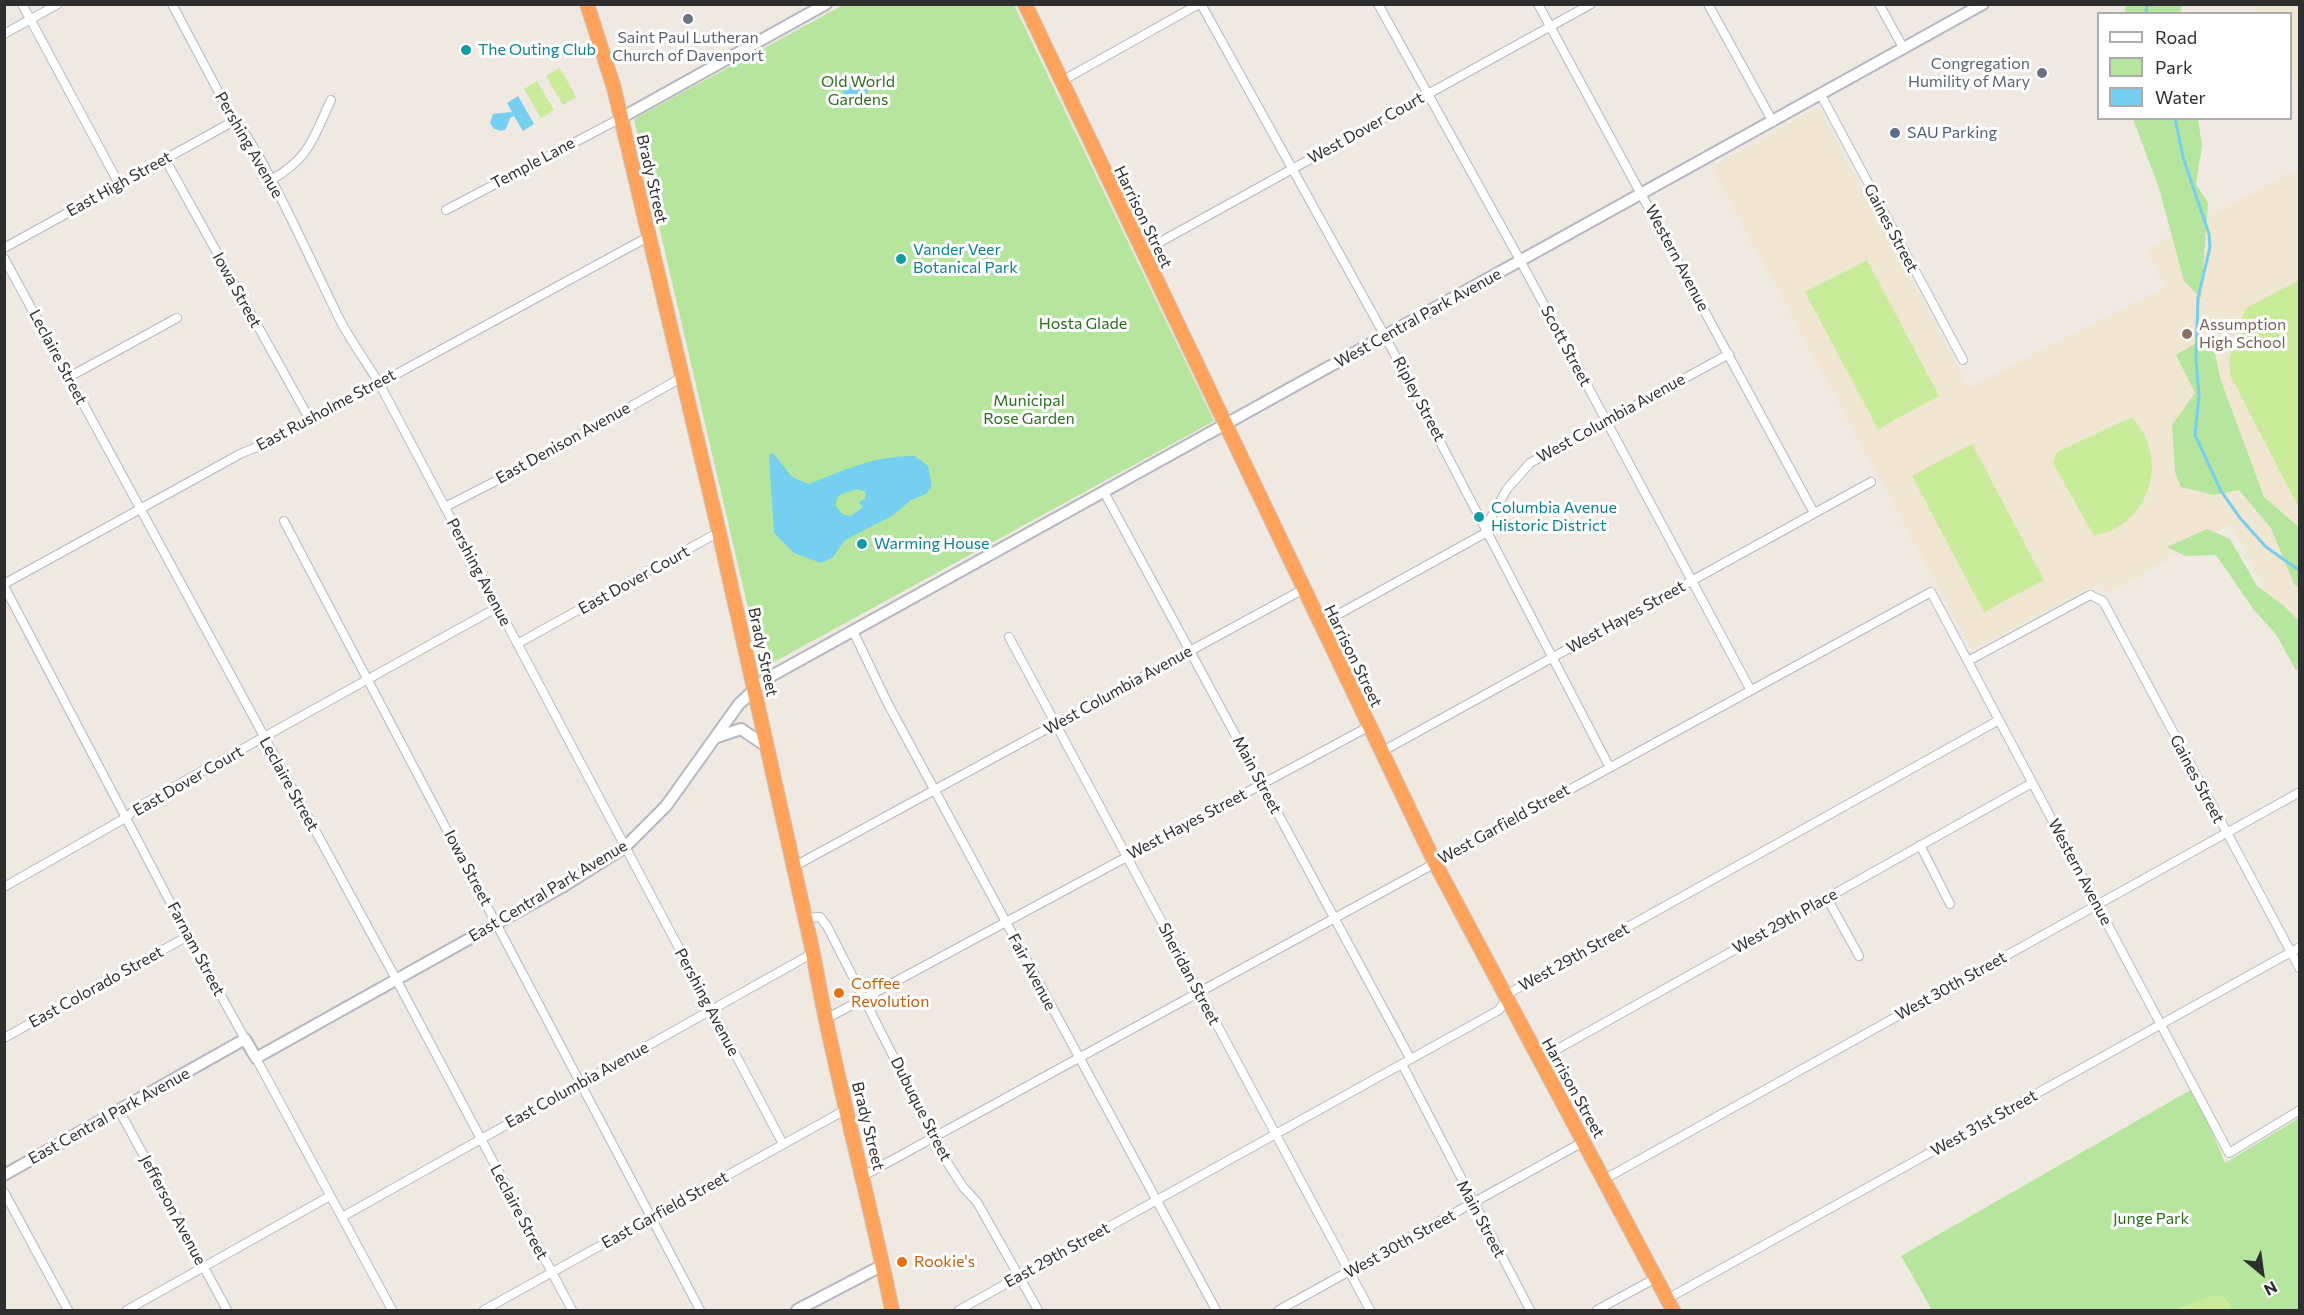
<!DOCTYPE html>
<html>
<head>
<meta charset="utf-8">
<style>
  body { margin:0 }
  #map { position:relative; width:2304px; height:1315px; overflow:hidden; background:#efe9e1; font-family:Commissioner,sans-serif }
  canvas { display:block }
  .frame { position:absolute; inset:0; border:6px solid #2e2e2e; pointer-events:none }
  .legend { position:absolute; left:2097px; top:12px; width:195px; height:108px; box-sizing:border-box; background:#fff; border:2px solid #ababab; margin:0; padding:8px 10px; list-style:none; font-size:18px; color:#2e2e2e }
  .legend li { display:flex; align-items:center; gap:12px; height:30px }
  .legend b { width:30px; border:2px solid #ababab }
  .north { position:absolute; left:2232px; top:1243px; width:60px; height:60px; -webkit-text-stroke:4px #fff; paint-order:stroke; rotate:151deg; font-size:16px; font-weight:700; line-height:24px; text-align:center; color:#2e2e2e }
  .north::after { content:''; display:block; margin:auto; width:21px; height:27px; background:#2e2e2e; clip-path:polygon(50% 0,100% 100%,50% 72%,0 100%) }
</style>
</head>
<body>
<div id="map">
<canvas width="2304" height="1315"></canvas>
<div class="frame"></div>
<ul class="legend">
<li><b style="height:8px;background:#fff"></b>Road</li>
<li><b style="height:16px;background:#b6e59e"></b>Park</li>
<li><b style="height:16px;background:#75cff0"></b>Water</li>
</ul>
<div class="north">N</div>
</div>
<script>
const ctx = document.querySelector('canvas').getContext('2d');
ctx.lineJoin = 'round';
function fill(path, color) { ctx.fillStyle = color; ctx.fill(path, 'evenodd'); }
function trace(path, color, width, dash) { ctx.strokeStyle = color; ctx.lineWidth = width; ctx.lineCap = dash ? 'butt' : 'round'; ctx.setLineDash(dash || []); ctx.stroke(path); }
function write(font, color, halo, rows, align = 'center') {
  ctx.font = font + ' Commissioner,sans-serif'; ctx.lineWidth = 6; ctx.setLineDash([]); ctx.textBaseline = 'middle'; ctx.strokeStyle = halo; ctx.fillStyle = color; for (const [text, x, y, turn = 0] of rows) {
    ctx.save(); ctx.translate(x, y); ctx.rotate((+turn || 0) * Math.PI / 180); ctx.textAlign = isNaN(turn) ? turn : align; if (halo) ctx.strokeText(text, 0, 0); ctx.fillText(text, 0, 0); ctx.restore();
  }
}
const education = new Path2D(`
  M 2253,5 L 2299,5 L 2299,92 L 2291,75 L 2290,14 L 2258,13 Z
  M 1818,107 L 1969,388 L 2166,287 L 2148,249 L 2299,169 L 2299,651 L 2230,524 L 2109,593 L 2099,583 L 1972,649 L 1712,168 Z`);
const green = new Path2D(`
  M 843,5 L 1014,5 L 1214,421 L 774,662 L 759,655 L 634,119 Z
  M 2125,5 L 2125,4 L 2182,5 L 2180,14 L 2125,13 Z
  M 2198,118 L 2202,146 L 2196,184 L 2208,203 L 2201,298 L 2184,281 L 2159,188 L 2133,119 Z
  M 2211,334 L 2220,378 L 2264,497 L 2299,527 L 2299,588 L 2294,584 L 2271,528 L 2239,490 L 2214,495 L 2181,487 L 2175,472 L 2172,425 L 2195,393 L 2176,355 Z
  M 2207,529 L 2230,539 L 2257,586 L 2283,605 L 2299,621 L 2299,667 L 2296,670 L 2275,633 L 2254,610 L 2216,555 L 2185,556 L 2167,547 Z
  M 2194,1088 L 2225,1163 L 2299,1118 L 2299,1310 L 1932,1310 L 1901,1256 Z`);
const pitch = new Path2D(`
  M 560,68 L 576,97 L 563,105 L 546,76 Z
  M 537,81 L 554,110 L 541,118 L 524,89 Z
  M 1867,260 L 1939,396 L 1878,429 L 1805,292 Z
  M 2299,280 L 2299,508 L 2230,375 L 2229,360 L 2245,309 Z
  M 2132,417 C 2171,459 2150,525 2094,536 L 2053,463 L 2057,452 Z
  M 1972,444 L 2044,580 L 1984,612 L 1912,476 Z
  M 2214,1295 L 2224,1297 L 2234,1310 L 2172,1310 Z`);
const water = new Path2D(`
  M844 93a12 12 0 1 1 24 0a12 12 0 1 1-24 0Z
  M 518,96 L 534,124 L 523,131 L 514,116 L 510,118 L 506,129 L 502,131 L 494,129 L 490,123 L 493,114 L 512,112 L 507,103 Z
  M 773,453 L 792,477 L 809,484 C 844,470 877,455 915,456 L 928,466 L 932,486 L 926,494 L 911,500 L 892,516 L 845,540 L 833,557 L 821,563 L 794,553 L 774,533 L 769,455 ZM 857,489 L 866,492 L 865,499 L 859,502 L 863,507 L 851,516 L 842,514 L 836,506 C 835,491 847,494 857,489 Z`);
const stream = new Path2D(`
  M 2146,14 L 2147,4
  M 2175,118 L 2183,157 L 2209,234 L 2210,247 L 2198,298 L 2196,359 L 2199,396 L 2195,435 L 2221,491 L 2240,518 L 2266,547 L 2300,571`);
const street = new Path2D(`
  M 22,4 L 119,184
  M 172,4 L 234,121 C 253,130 326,294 342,324 C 353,344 367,363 379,383 L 783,1144
  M 1201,4 L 1385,336 L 1609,766
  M 1378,4 L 1520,260 L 1750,689
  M 1538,4 L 1814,513
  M 1708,4 L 1773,122
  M 1879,4 L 1904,49
  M 4,34 L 58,4
  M 1060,82 L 1199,4
  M 1821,95 L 1963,360
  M 165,159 L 310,420
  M 271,180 C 310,158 313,138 331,100
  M 446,210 L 621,118
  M 4,248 L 234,121
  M 1142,252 L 1591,4
  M 4,258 L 396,979 L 572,1310
  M 69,377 L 177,318
  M 1104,492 L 1410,1058
  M 445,507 L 527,465 L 681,378
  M 284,521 L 700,1310
  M 1486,526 L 1507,489 L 1530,463 L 1729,354
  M 4,584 L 240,454 L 281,437 L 648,237
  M 4,586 L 188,936 L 245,1039
  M 1319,625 L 1489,531
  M 853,631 L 888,704 L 1216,1310
  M 1009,637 L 1370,1310
  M 517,644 L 719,532
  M 1968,661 L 2090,595 L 2103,601 L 2300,969
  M 1381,752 L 1871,482
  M 1920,845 L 1950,904
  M 793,867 L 1302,590
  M 4,887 L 127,817 L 136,808 L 498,607
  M 1827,898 L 1859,956
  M 805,918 L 820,917 L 827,926 L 947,1162 L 963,1187 L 977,1202 L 1038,1310
  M 824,1020 L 1368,727
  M 4,1038 L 188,936
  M 256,1058 L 392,1310
  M 1538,1060 L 2032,783
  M 1402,1064 L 1530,1310
  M 119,1110 L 227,1310
  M 863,1176 L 1931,592 L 2229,1153 L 2300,1110
  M 1603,1180 L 2300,792
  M 4,1192 L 68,1310
  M 342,1217 L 813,953
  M 1667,1299 L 2300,947
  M 127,1310 L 330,1196
  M 484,1310 L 847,1109
  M 959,1310 L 1499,1010 L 1511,992 L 1999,720
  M 1279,1310 L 1583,1142
  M 1597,1310 L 1656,1278`);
const secondary = new Path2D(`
  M 621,118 L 826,4
  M 717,737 L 741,729 L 766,746
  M 4,1175 L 245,1039 L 256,1058 L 562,887 L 625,847 L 666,806 L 739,704 L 766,679 L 1983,4
  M 797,1310 L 883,1265`);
const highway = new Path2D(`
  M 587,4 L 614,88 L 719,532 L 813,953 C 834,1073 868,1191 892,1310
  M 1025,4 L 1435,863 L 1673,1310`);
const markers = [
  [688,19,6,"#6b7280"],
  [466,50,6,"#0f9aa8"],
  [2042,73,6,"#6b7280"],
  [1895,133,6,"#5c6f8a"],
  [901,259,6,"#0f9aa8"],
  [2187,334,6,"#8d6e63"],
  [1479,517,6,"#0f9aa8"],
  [862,544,6,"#0f9aa8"],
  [839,993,6,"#e8710a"],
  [902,1262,6,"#e8710a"]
];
const worshipNames = [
  ["Saint Paul Lutheran",688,38],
  ["Church of Davenport",688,56],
  ["Congregation",2030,64,"right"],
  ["Humility of Mary",2030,82,"right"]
];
const cultureNames = [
  ["The Outing Club",478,50],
  ["Vander Veer",913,250],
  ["Botanical Park",913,268],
  ["Columbia Avenue",1491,508],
  ["Historic District",1491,526],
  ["Warming House",874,544]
];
const parkNames = [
  ["Old World",858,82],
  ["Gardens",858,100],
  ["Hosta Glade",1083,324],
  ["Municipal",1029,401],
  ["Rose Garden",1029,419],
  ["Junge Park",2151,1219]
];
const streetNames = [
  ["West Dover Court",1366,128,-29],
  ["Pershing Avenue",249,145,60],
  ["Temple Lane",533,163,-28],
  ["Brady Street",652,179,77],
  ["East High Street",119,184,-29],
  ["Harrison Street",1143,217,64],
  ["Gaines Street",1891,228,62],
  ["Western Avenue",1677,258,62],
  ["Iowa Street",237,290,61],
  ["West Central Park Avenue",1418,318,-29],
  ["Scott Street",1566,346,62],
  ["Leclaire Street",58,357,62],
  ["Ripley Street",1419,399,62],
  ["East Rusholme Street",326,410,-28],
  ["West Columbia Avenue",1611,418,-29],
  ["East Denison Avenue",563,443,-29],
  ["Pershing Avenue",479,572,62],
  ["East Dover Court",634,580,-29],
  ["West Hayes Street",1626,617,-29],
  ["Brady Street",763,652,78],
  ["Harrison Street",1353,656,64],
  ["West Columbia Avenue",1118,690,-29],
  ["Main Street",1257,775,62],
  ["Gaines Street",2197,779,62],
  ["East Dover Court",188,781,-30],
  ["Leclaire Street",289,784,61],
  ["West Hayes Street",1187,824,-28],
  ["West Garfield Street",1504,824,-29],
  ["Iowa Street",468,868,62],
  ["Western Avenue",2080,872,62],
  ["East Central Park Avenue",548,891,-31],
  ["West 29th Place",1785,921,-29],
  ["Farnam Street",196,949,62],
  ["West 29th Street",1574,957,-29],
  ["Fair Avenue",1032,972,62],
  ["Sheridan Street",1189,974,62],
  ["West 30th Street",1951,986,-29],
  ["East Colorado Street",96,987,-29],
  ["Pershing Avenue",707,1002,62],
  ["East Columbia Avenue",577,1085,-29],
  ["Harrison Street",1573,1088,61],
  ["Dubuque Street",921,1109,63],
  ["East Central Park Avenue",109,1116,-29],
  ["West 31st Street",1984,1123,-29],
  ["Brady Street",868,1126,76],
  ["Jefferson Avenue",173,1210,62],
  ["East Garfield Street",665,1210,-29],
  ["Leclaire Street",519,1212,62],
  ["Main Street",1481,1219,62],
  ["West 30th Street",1400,1244,-29],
  ["East 29th Street",1057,1255,-29]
];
const serviceNames = [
  ["SAU Parking",1907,133]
];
const educationNames = [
  ["Assumption",2199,325],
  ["High School",2199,343]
];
const foodNames = [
  ["Coffee",851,984],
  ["Revolution",851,1002],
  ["Rookie's",914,1262]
];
fill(education, '#f0e6d1');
fill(green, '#b6e59e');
fill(pitch, '#c9ec9a');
fill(water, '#75cff0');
trace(stream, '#75cff0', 3);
trace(street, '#b4b7c1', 10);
trace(secondary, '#b4b7c1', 14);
trace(highway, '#c9c9c9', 16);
trace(street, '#fff', 8);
trace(secondary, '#fff', 10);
trace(highway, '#ffa35c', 14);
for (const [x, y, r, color] of markers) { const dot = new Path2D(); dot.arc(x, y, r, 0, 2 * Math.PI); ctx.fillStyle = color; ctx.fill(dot); trace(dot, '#fff', 2); }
write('16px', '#5b616d', '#fff', worshipNames);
write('16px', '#0d838f', '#fff', cultureNames, 'left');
write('16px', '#2c6e1b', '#fff', parkNames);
write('16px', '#2e2e2e', '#fff', streetNames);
write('16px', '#4e5e75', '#fff', serviceNames, 'left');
write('16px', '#785e54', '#fff', educationNames, 'left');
write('16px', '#c56008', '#fff', foodNames, 'left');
</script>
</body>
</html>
